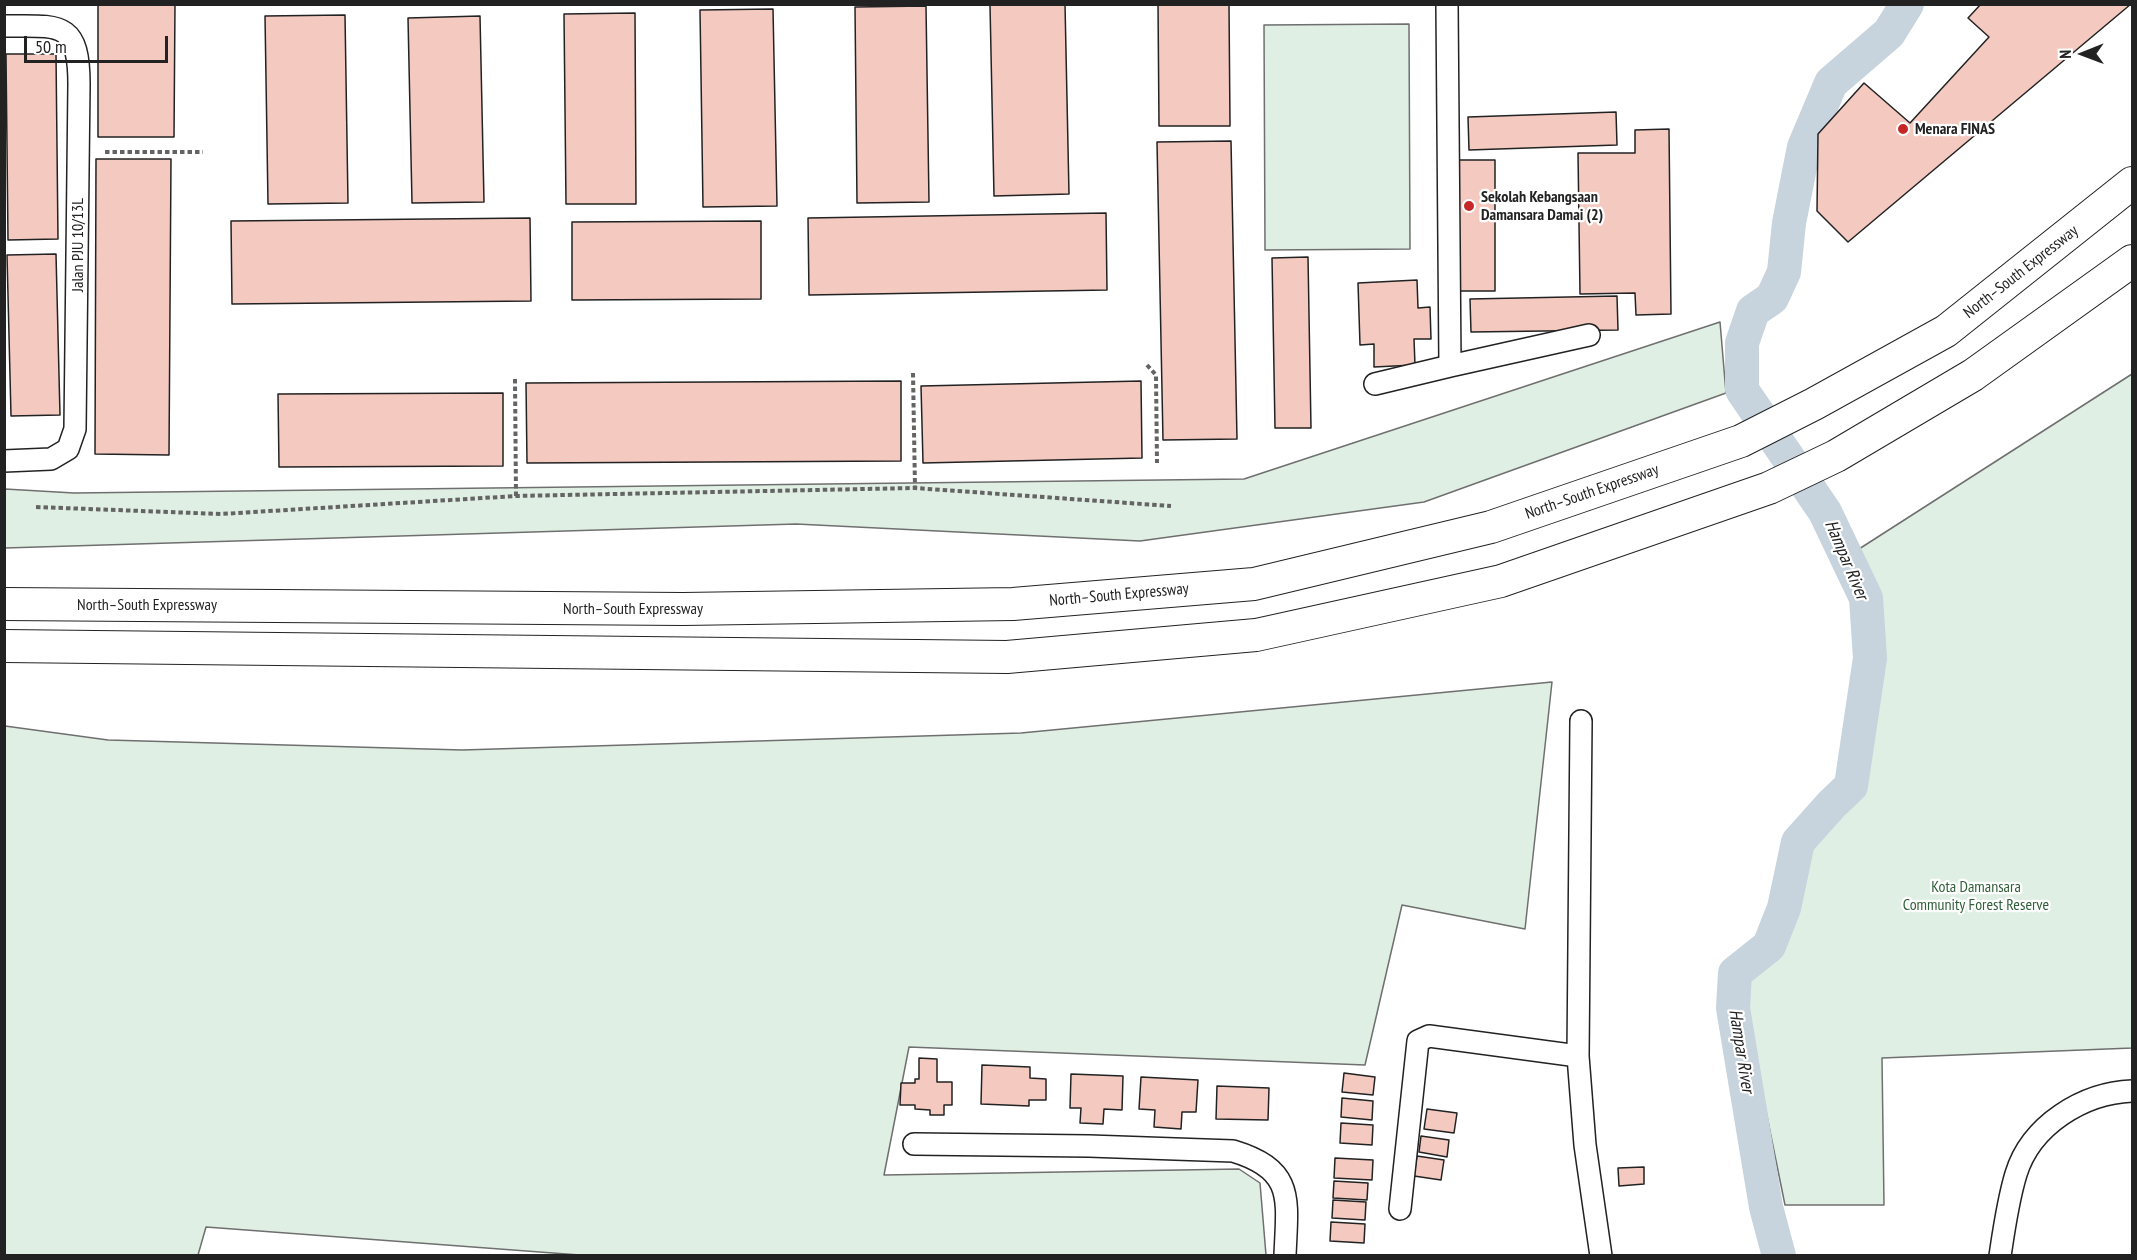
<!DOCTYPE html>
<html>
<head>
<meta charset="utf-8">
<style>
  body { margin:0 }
  #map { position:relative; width:2137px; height:1260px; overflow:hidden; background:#fff; font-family:"PT Sans Narrow",sans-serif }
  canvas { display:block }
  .frame { position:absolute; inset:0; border:6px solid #222; pointer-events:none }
  .north { position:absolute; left:2053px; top:24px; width:60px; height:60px; -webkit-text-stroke:4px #fff; paint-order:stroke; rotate:269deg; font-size:16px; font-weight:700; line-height:24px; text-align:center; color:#222 }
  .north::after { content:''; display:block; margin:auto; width:21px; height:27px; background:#222; clip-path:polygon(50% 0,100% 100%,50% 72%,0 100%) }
  .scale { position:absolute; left:24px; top:36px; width:144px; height:27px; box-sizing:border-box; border:3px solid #222; border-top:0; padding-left:8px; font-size:18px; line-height:21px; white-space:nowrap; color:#222; -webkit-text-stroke:4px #fff; paint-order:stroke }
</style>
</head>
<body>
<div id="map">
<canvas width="2137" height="1260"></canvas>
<div class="frame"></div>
<div class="north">N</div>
<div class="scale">50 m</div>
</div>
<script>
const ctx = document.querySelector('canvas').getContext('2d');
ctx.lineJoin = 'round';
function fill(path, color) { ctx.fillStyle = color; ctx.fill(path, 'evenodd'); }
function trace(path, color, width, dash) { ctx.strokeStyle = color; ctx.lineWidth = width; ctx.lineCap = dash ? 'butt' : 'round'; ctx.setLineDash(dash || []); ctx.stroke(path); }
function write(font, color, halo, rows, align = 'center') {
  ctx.font = font + ' "PT Sans Narrow",sans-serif'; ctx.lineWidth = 4.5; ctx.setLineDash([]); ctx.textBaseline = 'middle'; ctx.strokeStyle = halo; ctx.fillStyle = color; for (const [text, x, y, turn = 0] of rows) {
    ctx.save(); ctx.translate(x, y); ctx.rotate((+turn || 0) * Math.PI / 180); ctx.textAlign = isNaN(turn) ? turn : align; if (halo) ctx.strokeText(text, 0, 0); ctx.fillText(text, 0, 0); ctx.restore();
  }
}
const green = new Path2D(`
  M 1409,24 L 1410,249 L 1265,250 L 1264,25 Z
  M 1720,322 L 1726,393 L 1424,502 L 1140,541 L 796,524 L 5,548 L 5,489 L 74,493 L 1244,479 Z
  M 2132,374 L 2132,1048 L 1882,1058 L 1884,1205 L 1785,1205 L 1747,1018 L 1748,976 L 1776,953 L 1797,912 L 1810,849 L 1861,789 L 1880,656 L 1878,595 L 1859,549 Z
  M 1552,682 L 1525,929 L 1402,905 L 1365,1065 L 909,1047 L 884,1175 L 1239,1169 L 1260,1183 L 1266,1255 L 593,1256 L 206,1227 L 198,1255 L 5,1256 L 5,726 L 108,740 L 462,750 L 1021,733 Z`);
const river = new Path2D(`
  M 1779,1256 L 1766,1207 L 1733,1008 L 1735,973 L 1769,946 L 1784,908 L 1798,842 L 1832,804 L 1851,786 L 1870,658 L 1866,598 L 1825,512 L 1742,390 L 1742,343 L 1753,311 L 1772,298 L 1784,272 L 1789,223 L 1804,147 L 1831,83 L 1889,33 L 1907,4`);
const building = new Path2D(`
  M 98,4 L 175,4 L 174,137 L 98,137 Z
  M 1065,4 L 1069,194 L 994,196 L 990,5 Z
  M 1158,4 L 1229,4 L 1230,126 L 1159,126 Z
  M 1981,4 L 2131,4 L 1848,242 L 1817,211 L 1818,134 L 1864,83 L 1910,123 L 1989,37 L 1968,18 Z
  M 926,6 L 929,202 L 857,203 L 855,7 Z
  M 773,9 L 777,206 L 703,207 L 700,10 Z
  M 635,13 L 636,204 L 566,204 L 564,14 Z
  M 345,15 L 348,203 L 268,204 L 265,16 Z
  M 480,16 L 484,202 L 412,203 L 408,18 Z
  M 6,54 L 56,54 L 58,239 L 8,240 Z
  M 1616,112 L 1617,145 L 1469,150 L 1468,117 Z
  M 1669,129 L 1671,314 L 1636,315 L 1635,293 L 1580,294 L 1578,153 L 1635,153 L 1635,130 Z
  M 1231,141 L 1237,439 L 1163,440 L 1157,142 Z
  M 96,159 L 171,159 L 169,455 L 95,454 Z
  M 1455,160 L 1495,160 L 1495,291 L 1454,291 Z
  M 1106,213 L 1107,290 L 809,295 L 808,218 Z
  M 530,218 L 531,301 L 232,304 L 231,221 Z
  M 761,221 L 761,299 L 572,300 L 572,222 Z
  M 56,254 L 60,415 L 11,416 L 7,255 Z
  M 1308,257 L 1311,428 L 1275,428 L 1272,258 Z
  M 1417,280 L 1418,308 L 1430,307 L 1431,339 L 1414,339 L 1415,365 L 1374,367 L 1374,344 L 1360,345 L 1358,283 Z
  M 1617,296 L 1618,330 L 1471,332 L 1470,299 Z
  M 901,381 L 901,461 L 527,463 L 526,383 Z
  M 1141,381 L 1142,458 L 923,463 L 921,386 Z
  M 503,393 L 503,466 L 279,467 L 278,394 Z
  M 919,1058 L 937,1059 L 937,1082 L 952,1082 L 952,1105 L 944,1105 L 944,1115 L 930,1115 L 930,1110 L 915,1109 L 915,1105 L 900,1105 L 901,1083 L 915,1083 L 915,1079 L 919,1079 Z
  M 982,1065 L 1030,1067 L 1030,1078 L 1046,1079 L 1046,1100 L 1029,1100 L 1029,1106 L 981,1104 Z
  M 1344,1073 L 1375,1077 L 1373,1095 L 1342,1092 Z
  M 1071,1074 L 1123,1076 L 1122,1110 L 1104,1109 L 1103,1124 L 1080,1123 L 1081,1108 L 1070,1108 Z
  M 1141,1077 L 1198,1080 L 1196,1112 L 1182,1112 L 1181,1129 L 1154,1127 L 1155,1110 L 1139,1109 Z
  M 1217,1086 L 1269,1088 L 1268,1120 L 1216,1119 Z
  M 1342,1098 L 1373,1101 L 1372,1120 L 1341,1117 Z
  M 1427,1109 L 1457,1113 L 1454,1133 L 1424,1129 Z
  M 1341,1123 L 1373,1125 L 1372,1145 L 1340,1143 Z
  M 1421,1136 L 1449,1140 L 1447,1157 L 1419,1152 Z
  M 1417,1156 L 1444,1160 L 1441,1180 L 1414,1176 Z
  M 1335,1158 L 1373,1160 L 1372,1180 L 1334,1178 Z
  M 1644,1167 L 1644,1184 L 1619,1186 L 1618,1168 Z
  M 1334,1181 L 1368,1183 L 1367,1200 L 1333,1198 Z
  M 1333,1200 L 1366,1202 L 1365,1220 L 1332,1218 Z
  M 1331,1222 L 1365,1224 L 1364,1243 L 1330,1241 Z`);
const path = new Path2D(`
  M 105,152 L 203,152
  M 1147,365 L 1156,375 L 1157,463
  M 913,373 L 915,488
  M 515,379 L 516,496
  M 36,507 L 221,514 L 516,496 L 915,488 L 1171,506`);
const minor = new Path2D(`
  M 4,26 C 59,26 79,20 79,84 L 75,429 L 68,449 L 51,459 L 4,461
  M 1450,366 L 1589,335
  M 1375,384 L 1450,366 L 1447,4
  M 1581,721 L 1578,1056 L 1585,1145 L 1601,1256
  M 914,1144 L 1089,1146 L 1233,1151 C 1296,1170 1287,1200 1285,1256
  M 1400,1209 L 1418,1041 L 1429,1036 L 1578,1056
  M 2000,1256 C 2004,1229 2008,1200 2016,1174 C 2031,1125 2083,1093 2132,1091`);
const highway = new Path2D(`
  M 4,604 L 683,609 L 1013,604 L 1254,584 L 1491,527 L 1741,441 L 1814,404 L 1946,331 L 2132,183
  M 4,646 L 1007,657 L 1256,635 L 1501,581 L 1769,488 L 1836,456 L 1973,375 L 2132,261`);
const markers = [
  [1903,129,6,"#c62828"],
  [1469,206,6,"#c62828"]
];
const poiNames = [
  ["Menara FINAS",1915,129],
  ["Sekolah Kebangsaan",1481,197],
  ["Damansara Damai (2)",1481,215]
];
const streetNames = [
  ["Jalan PJU 10/13L",78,245,-90],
  ["North–South Expressway",2021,272,-38],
  ["North–South Expressway",1592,492,-19],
  ["North–South Expressway",1119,595,-5],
  ["North–South Expressway",147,605],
  ["North–South Expressway",633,609]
];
const parkNames = [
  ["Kota Damansara",1976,887],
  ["Community Forest Reserve",1976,905]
];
const waterNames = [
  ["Hampar River",1846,560,67],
  ["Hampar River",1741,1051,81]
];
fill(green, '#e0efe3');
trace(green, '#6f6f6f', 1.5);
trace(river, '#c7d3dd', 34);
fill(building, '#f3c9c0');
trace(building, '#222', 1.5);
trace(minor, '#222', 24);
trace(highway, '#222', 34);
trace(path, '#646464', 4, [4.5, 3]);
trace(minor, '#fff', 21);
trace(highway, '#fff', 32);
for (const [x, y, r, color] of markers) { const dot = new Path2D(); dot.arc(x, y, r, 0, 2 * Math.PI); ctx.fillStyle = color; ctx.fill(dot); trace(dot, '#fff', 2); }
write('bold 16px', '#222', '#fff', poiNames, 'left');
write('16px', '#222', '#fff', streetNames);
write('16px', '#2f5e38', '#fff', parkNames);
write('italic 18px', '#222', '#fff', waterNames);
</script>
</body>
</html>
